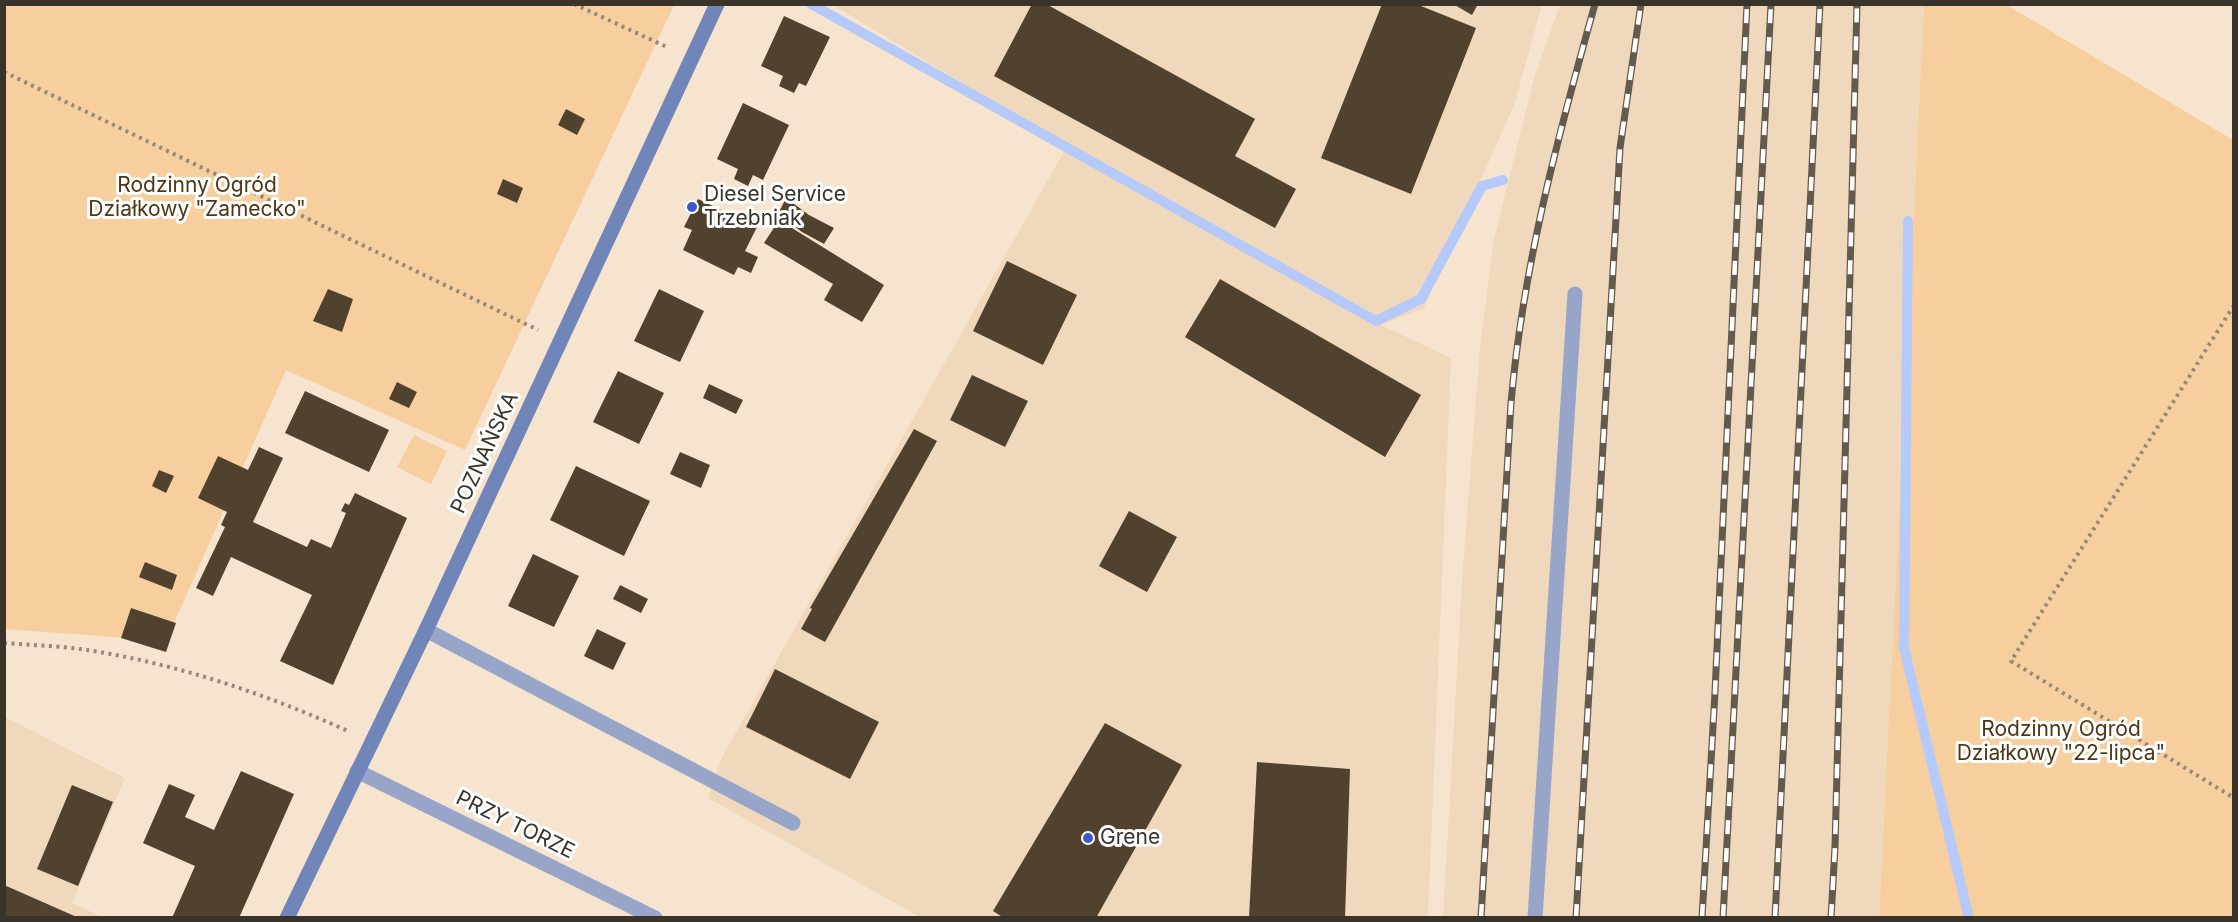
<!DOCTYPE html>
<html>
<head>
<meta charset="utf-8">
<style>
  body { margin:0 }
  #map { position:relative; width:2238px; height:922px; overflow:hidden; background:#f7e4ce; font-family:Inter,sans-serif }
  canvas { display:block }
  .frame { position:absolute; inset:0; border:6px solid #3a332a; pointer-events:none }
</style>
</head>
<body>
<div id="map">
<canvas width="2238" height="922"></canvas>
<div class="frame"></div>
</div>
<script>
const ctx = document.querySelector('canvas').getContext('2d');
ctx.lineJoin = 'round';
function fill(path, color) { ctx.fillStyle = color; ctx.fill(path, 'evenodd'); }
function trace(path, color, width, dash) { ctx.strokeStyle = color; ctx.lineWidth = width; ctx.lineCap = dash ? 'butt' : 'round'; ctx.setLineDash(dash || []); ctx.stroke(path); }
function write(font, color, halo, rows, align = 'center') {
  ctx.font = font + ' Inter,sans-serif'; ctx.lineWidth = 6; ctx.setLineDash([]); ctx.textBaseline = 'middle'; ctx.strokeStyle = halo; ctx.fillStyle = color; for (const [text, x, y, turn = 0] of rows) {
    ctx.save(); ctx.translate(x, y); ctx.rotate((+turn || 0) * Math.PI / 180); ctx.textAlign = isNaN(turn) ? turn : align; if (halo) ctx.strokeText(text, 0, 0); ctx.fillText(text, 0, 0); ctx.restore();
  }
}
const built = new Path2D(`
  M 833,5 L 1542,5 L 1514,105 L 1424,308 L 1381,325 L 1451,358 L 1428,917 L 920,917 L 708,798 L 722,757 L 1067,146 Z
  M 1560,5 L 1924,5 L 1879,917 L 1443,918 L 1462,581 L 1480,347 L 1494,239 L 1534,78 Z
  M 5,717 L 125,778 L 72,903 L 102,917 L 5,918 Z`);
const green = new Path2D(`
  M 4,5 L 674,5 L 465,450 L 286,370 L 166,641 L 5,629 Z
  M 1924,5 L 2007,5 L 2233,140 L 2233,917 L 1879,917 Z
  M 414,435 L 447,451 L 431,484 L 397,467 Z`);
const stream = new Path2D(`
  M 811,4 L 1376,321 L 1421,299 L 1482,186 L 1503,180
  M 1908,221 L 1904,648 L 1969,918`);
const building = new Path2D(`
  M 1032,4 L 1046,4 L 1255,119 L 1235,156 L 1296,189 L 1275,228 L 994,76 Z
  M 1382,4 L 1416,4 L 1476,28 L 1411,194 L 1321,158 Z
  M 1453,4 L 1478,4 L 1472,15 Z
  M 784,16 L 830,37 L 806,86 L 799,83 L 794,93 L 779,86 L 783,76 L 761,66 Z
  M 743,103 L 789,125 L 763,180 L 753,175 L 748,186 L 734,179 L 738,169 L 717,159 Z
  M 566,109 L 585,119 L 577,135 L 558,125 Z
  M 503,179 L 523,188 L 517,203 L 497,194 Z
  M 786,198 L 809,215 L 834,228 L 824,244 L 802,232 L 778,214 Z
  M 698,199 L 757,227 L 745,251 L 758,257 L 751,273 L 738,267 L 734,275 L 683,250 L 692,230 L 684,227 Z
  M 779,220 L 884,285 L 862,322 L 824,300 L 833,284 L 764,243 Z
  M 1007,261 L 1077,295 L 1043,365 L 973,331 Z
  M 1220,279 L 1421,395 L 1385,457 L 1185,337 Z
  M 328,289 L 353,299 L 342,332 L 313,321 Z
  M 659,289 L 704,311 L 680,362 L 634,341 Z
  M 618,371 L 664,393 L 639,444 L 593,422 Z
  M 972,375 L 1028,401 L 1005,447 L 950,420 Z
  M 397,382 L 417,392 L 409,408 L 389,399 Z
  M 709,384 L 743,400 L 736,414 L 703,398 Z
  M 305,391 L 389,430 L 369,472 L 285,433 Z
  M 914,429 L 937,441 L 825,642 L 801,629 L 812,609 L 810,608 Z
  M 259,447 L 283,458 L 253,522 L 307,547 L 311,539 L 331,548 L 346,513 L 341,511 L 345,503 L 349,505 L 355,493 L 407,518 L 333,685 L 280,661 L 312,595 L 231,557 L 213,596 L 196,588 L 225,527 L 221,525 L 227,512 L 198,498 L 218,456 L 248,470 Z
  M 680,452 L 710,465 L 701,488 L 670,474 Z
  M 576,466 L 650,501 L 624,556 L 550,520 Z
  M 159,470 L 174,476 L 166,493 L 152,486 Z
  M 1129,511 L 1177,537 L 1147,592 L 1099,566 Z
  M 533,554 L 579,576 L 554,627 L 508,606 Z
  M 145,562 L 177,575 L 172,590 L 139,577 Z
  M 620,585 L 648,599 L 641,613 L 613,599 Z
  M 131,608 L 176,623 L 166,652 L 121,638 Z
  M 597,629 L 626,643 L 613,670 L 584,656 Z
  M 775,669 L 879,722 L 850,779 L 746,727 Z
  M 1105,723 L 1182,765 L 1096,918 L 1004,918 L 993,911 Z
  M 1257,762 L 1350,769 L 1345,918 L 1249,918 Z
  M 241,771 L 294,794 L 239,918 L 172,918 L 195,866 L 143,843 L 169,784 L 195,795 L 185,817 L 214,830 Z
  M 72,785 L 113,802 L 78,886 L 37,869 Z
  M 4,885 L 79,918 L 4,918 Z`);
const path = new Path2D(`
  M 574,4 L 669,48
  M 4,72 L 538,330
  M 2234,305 L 2011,661 L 2234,798
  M 4,643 C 32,645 60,646 87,650 C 178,664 266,694 350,732`);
const lane = new Path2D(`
  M 1535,918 L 1575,294`);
const street = new Path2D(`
  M 426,630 L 793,823
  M 357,771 L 655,918`);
const secondary = new Path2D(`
  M 287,918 L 426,630 L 717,4`);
const rail = new Path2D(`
  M 1481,918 L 1511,403 C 1523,266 1558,136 1595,4
  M 1576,918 L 1620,148 L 1641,4
  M 1702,918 L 1715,692 L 1747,4
  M 1723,918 L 1771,4
  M 1775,918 L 1820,4
  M 1831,918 L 1835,847 L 1857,4`);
const markers = [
  [692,207,6,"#3858c9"],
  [1088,838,6,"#3858c9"]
];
const parkNames = [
  ["Rodzinny Ogród",197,186],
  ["Działkowy \"Zamecko\"",197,210],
  ["Rodzinny Ogród",2061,730],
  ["Działkowy \"22-lipca\"",2061,754]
];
const poiNames = [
  ["Diesel Service",704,195],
  ["Trzebniak",704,219],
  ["Grene",1100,838]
];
const streetNames = [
  ["POZNAŃSKA",485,453,-65],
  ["PRZY TORZE",515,825,26]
];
fill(built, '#efd8bc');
fill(green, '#f7cf9e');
trace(stream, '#b5c9fa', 10);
fill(building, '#51422f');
trace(path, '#96897a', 4, [3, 4.5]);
trace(lane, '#97a5c9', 15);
trace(street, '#97a5c9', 15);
trace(secondary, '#7085b8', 15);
trace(rail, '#635a4e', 7);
trace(rail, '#fff', 4.5, [14]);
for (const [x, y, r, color] of markers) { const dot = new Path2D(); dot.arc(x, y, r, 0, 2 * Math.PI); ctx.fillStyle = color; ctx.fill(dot); trace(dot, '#fff', 2); }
write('21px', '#4f3614', '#fff', parkNames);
write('21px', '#3a332a', '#fff', poiNames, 'left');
write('21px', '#3a332a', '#fff', streetNames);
</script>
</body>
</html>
